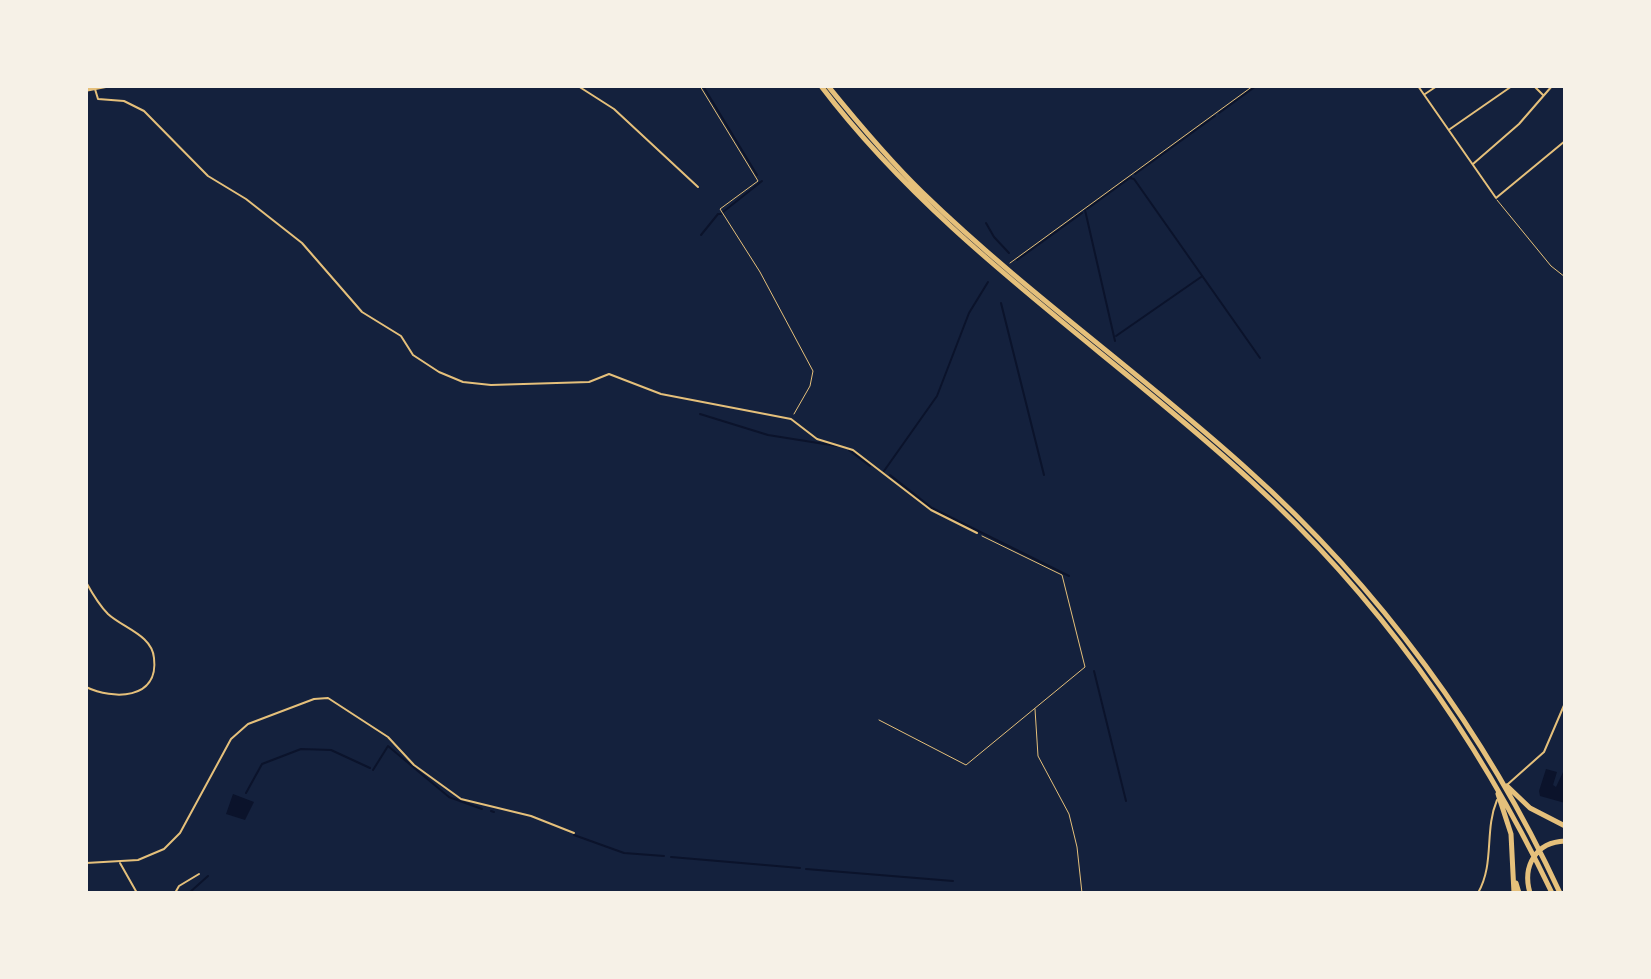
<!DOCTYPE html>
<html>
<head>
<meta charset="utf-8">
<style>
  body { margin:0 }
  #map { position:relative; width:1651px; height:979px; overflow:hidden; background:#14213d; font-family:"Work Sans",sans-serif }
  canvas { display:block }
  .frame { position:absolute; inset:0; border:88px solid #f6f1e7; pointer-events:none }
</style>
</head>
<body>
<div id="map">
<canvas width="1651" height="979"></canvas>
<div class="frame"></div>
</div>
<script>
const ctx = document.querySelector('canvas').getContext('2d');
ctx.lineJoin = 'round';
function fill(path, color) { ctx.fillStyle = color; ctx.fill(path, 'evenodd'); }
function trace(path, color, width, dash) { ctx.strokeStyle = color; ctx.lineWidth = width; ctx.lineCap = dash ? 'butt' : 'round'; ctx.setLineDash(dash || []); ctx.stroke(path); }
const water = new Path2D(`
  M 1546,769 L 1557,772 L 1553,785 L 1556,787 L 1563,772 L 1565,775 L 1565,803 L 1540,796 L 1539,791 Z
  M 233,794 L 254,802 L 245,820 L 226,814 Z`);
const stream = new Path2D(`
  M 703,86 L 757,175
  M 1219,113 L 1256,86
  M 1135,174 L 1215,116
  M 1130,178 L 1134,179 L 1260,358
  M 1087,209 L 1131,177
  M 1085,210 L 1115,341
  M 723,212 L 762,181
  M 986,223 L 994,237 L 1009,253
  M 701,235 L 718,214 L 721,214
  M 1017,260 L 1082,213
  M 1001,303 L 1044,475
  M 1116,336 L 1201,277
  M 700,414 L 768,435 L 837,446
  M 849,450 L 870,466
  M 884,471 L 937,396 L 969,313 L 988,282
  M 890,475 L 932,508 L 1069,576
  M 1094,671 L 1126,801
  M 373,770 L 388,746 L 449,797 L 482,809
  M 246,793 L 262,764 L 301,749 L 331,750 L 370,768
  M 491,811 L 494,812
  M 574,835 L 624,853 L 664,856
  M 671,857 L 800,868
  M 806,869 L 953,881
  M 189,893 L 208,876`);
const path = new Path2D(`
  M 700,86 L 758,181 L 720,209 L 760,272 L 813,371 L 810,386 L 794,414
  M 1035,709 L 1038,756 L 1069,814 L 1077,847 L 1082,893
  M 879,720 L 966,765 L 1085,667 L 1062,575 L 982,536`);
const service = new Path2D(`
  M 1497,200 L 1551,266 L 1565,277
  M 1010,263 L 1253,86`);
const minor = new Path2D(`
  M 578,86 L 614,109 L 698,187
  M 1418,86 L 1496,198 L 1565,141
  M 1534,86 L 1543,95
  M 95,89 L 98,99 L 124,101 L 144,111 L 208,176 L 246,199 L 302,243 L 362,312 L 401,336 L 413,355 L 439,372 L 463,382 L 491,385 L 589,382 L 609,374 L 661,394 L 791,419 L 817,439 L 853,450 L 931,510 L 977,533
  M 1425,94 L 1437,86
  M 1450,129 L 1512,86
  M 1473,164 L 1519,124 L 1552,86
  M 86,582 C 92,593 99,605 108,614 C 123,628 152,635 154,658 C 159,700 113,700 86,687
  M 1508,784 L 1544,752 L 1565,703
  M 86,863 L 138,860 L 164,849 L 180,833 L 231,739 L 248,724 L 314,699 L 328,698 L 388,737 L 414,765 L 461,799 L 531,816 L 574,833
  M 120,863 L 137,893
  M 175,893 L 179,886 L 199,874
  M 1478,893 C 1495,863 1484,831 1497,800`);
const secondary = new Path2D(`
  M 86,90 L 107,86`);
const motorway = new Path2D(`
  M 821,86 C 940,243 1108,349 1251,481 C 1378,597 1478,738 1552,893
  M 828,86 C 858,123 889,160 923,193 C 1025,292 1142,374 1247,469 C 1379,587 1486,733 1560,893
  M 1507,786 L 1530,808 L 1565,826
  M 1498,794 L 1511,834 L 1514,893
  M 1516,883 L 1519,893
  M 1530,893 C 1522,866 1536,842 1565,841`);
fill(water, '#0b132b');
trace(stream, '#0b132b', 2);
trace(path, '#e5c07b', 1);
trace(service, '#e5c07b', 1);
trace(minor, '#e5c07b', 2);
trace(secondary, '#e5c07b', 3.5);
trace(motorway, '#e5c07b', 5);
</script>
</body>
</html>
